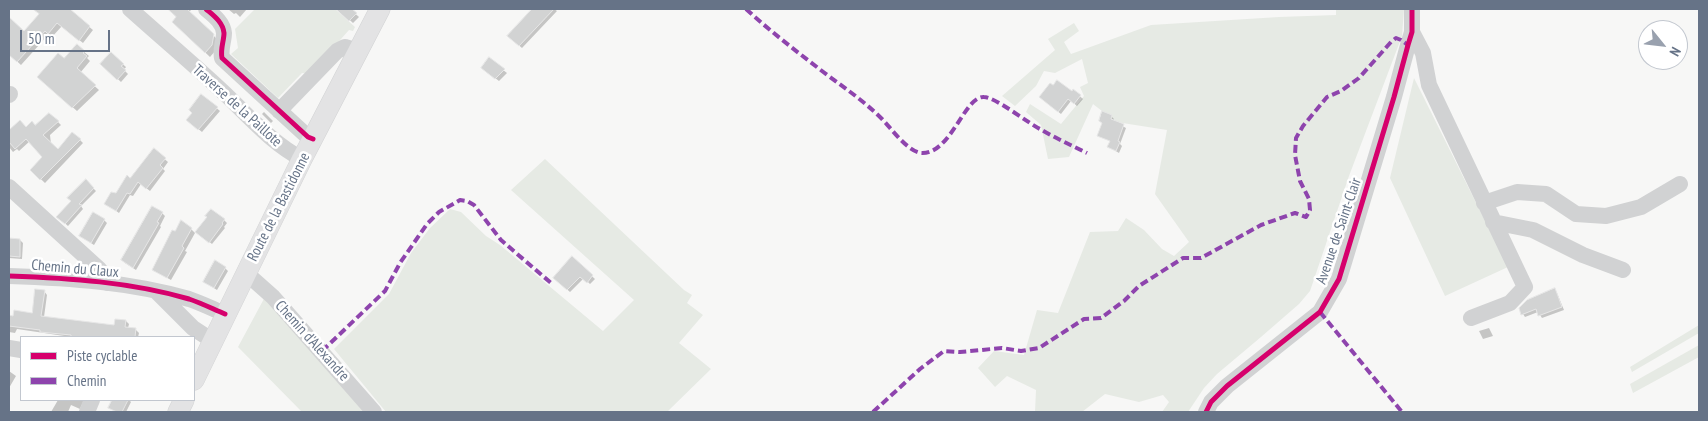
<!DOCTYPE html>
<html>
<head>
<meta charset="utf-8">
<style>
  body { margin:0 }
  #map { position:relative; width:1708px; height:421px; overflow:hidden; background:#f7f7f6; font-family:"PT Sans Narrow",sans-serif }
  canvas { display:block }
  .frame { position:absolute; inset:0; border:10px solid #667387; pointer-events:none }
  .legend { position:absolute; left:20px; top:336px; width:175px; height:65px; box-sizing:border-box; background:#fff; border:1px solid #c2c7cf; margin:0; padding:6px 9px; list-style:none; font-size:15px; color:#667387 }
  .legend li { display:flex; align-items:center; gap:10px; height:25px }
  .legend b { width:25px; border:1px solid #c2c7cf }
  .north { position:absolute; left:1638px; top:20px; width:50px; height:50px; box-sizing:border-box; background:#fff; border:1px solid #c2c7cf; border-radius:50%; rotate:119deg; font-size:14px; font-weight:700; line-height:20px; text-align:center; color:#667387 }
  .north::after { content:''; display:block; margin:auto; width:18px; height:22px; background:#99a1ae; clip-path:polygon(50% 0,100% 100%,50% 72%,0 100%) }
  .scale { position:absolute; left:20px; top:30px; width:90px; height:22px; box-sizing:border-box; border:2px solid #667387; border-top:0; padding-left:6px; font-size:15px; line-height:18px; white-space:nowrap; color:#667387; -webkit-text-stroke:4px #fff; paint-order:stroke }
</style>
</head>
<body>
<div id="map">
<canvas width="1708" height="421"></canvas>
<div class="frame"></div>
<ul class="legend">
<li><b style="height:6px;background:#d6006c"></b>Piste cyclable</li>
<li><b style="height:6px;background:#8e44ad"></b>Chemin</li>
</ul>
<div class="north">N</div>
<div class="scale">50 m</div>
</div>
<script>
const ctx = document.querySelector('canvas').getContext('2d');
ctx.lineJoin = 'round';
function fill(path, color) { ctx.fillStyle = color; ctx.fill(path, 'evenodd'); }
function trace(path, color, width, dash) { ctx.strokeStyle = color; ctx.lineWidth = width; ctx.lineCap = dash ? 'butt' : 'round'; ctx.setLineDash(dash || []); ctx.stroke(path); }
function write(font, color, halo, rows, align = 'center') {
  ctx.font = font + ' "PT Sans Narrow",sans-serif'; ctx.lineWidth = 5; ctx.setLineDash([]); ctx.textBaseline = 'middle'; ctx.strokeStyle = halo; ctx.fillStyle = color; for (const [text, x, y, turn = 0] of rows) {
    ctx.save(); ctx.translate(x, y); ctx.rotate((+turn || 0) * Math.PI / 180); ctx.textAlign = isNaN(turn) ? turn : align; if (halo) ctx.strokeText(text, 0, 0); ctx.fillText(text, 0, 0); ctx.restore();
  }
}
const green = new Path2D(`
  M 255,9 L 335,9 L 355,27 L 353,31 L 349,30 L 310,74 L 302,73 L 278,98 L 231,54 L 238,48 L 235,29 Z
  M 1336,9 L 1404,9 L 1402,36 L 1349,176 L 1310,291 L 1299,304 L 1261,337 L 1217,374 L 1204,388 L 1188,412 L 1162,412 L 1169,402 L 1163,395 L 1139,402 L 1105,394 L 1082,412 L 1035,412 L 1036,390 L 1007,376 L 995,387 L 978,368 L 994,351 L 1024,355 L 1037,310 L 1058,313 L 1090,232 L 1118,231 L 1126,218 L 1144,230 L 1162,249 L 1174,256 L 1189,242 L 1155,194 L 1167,130 L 1116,122 L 1093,104 L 1069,157 L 1048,159 L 1041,125 L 1026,112 L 1030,104 L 1061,124 L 1084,96 L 1080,87 L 1088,83 L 1082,59 L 1055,73 L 1044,71 L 1036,86 L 1015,106 L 1002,96 L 1055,50 L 1048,39 L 1074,23 L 1079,31 L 1064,42 L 1071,54 L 1151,25 L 1279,17 L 1336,15 Z
  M 1414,78 L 1508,267 L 1445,296 L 1390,178 Z
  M 545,159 L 684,290 L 692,295 L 687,303 L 703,315 L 679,343 L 711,369 L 667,412 L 386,412 L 334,349 L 389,294 L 411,253 L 430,228 L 450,209 L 461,212 L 486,236 L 500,245 L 603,331 L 634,300 L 511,190 Z
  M 266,295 L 367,412 L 302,412 L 238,347 Z
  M 1699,325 L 1699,333 L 1632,372 L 1630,367 Z
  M 1699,345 L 1699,357 L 1633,393 L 1630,384 Z`);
const shadow = new Path2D(`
  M 34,9 L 49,9 L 54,13 L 58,9 L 68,9 L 93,30 L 83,43 L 62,26 L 52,37 L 49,34 L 21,65 L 9,54 L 9,19 L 24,32 L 40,14 Z
  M 169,9 L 192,9 L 189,12 L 218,40 L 216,50 L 210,57 L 173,22 L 178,17 Z
  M 228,9 L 247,9 L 240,17 L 236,13 L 234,14 Z
  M 338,9 L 350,9 L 359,17 L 353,23 Z
  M 534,9 L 554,9 L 557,11 L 522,48 L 508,36 Z
  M 77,46 L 89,56 L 87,58 L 90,61 L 80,73 L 99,90 L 77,111 L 43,81 Z
  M 111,54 L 126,67 L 124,70 L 128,74 L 121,82 L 102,64 Z
  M 489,59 L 507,73 L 499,81 L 486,71 Z
  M 1074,91 L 1083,99 L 1077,106 L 1071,101 L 1061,114 L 1043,100 Z
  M 201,95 L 220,111 L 202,132 L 191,123 Z
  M 264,112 L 273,121 L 271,123 L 262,114 Z
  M 1111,116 L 1114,119 L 1113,121 L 1126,128 L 1120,144 L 1122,146 L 1119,153 L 1109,147 L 1111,142 L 1099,135 L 1103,124 L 1100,121 Z
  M 20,122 L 26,128 L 58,122 L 61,125 L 50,135 L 51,144 L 58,151 L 80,140 L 83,143 L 45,183 L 31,170 L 44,157 L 30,141 L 19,151 L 17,149 L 13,152 L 9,147 L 9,132 Z
  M 154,150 L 168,162 L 163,169 L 165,171 L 150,191 L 141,184 L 133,196 L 130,195 L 119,213 L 109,206 Z
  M 86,181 L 96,191 L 81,206 L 83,209 L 68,226 L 58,217 L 73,201 Z
  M 162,213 L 165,216 L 160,226 L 161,227 L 136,270 L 125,263 L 122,260 Z
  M 209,218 L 224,220 L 227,223 L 224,227 L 225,228 L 212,244 L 200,234 Z
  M 104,220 L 107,223 L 94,245 L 83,238 Z
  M 191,229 L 195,233 L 185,251 L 187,252 L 171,280 L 158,273 L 154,269 Z
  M 9,239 L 20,240 L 23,243 L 22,259 L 9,258 Z
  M 572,258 L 595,279 L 590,284 L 584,278 L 570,292 L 554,278 Z
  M 225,268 L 228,271 L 217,290 L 204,282 Z
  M 1555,290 L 1557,293 L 1564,310 L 1542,318 L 1538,312 L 1525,317 L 1523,314 Z
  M 44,291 L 47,295 L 44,317 L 115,327 L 126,321 L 129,324 L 128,328 L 135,329 L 139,333 L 138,337 L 71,337 L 17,329 L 15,333 L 9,332 L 9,317 L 33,314 Z
  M 1489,328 L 1493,336 L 1483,339 L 1479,331 Z
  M 9,371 L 16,376 L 9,388 Z
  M 58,400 L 84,400 L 80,409 L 71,405 L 68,412 L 51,412 Z
  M 113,400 L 129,400 L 131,402 L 126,412 L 116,412 L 109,408 Z`);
const building = new Path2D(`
  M 33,9 L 70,9 L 90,26 L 79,41 L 57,23 L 48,34 L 45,31 L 17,62 L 9,55 L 9,17 L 24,31 L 39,14 Z
  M 168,9 L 187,9 L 214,34 L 212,45 L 205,53 L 172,22 L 176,17 Z
  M 336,9 L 352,9 L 357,13 L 349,21 Z
  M 532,9 L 554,9 L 519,46 L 507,36 Z
  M 77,44 L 85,51 L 83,53 L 87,56 L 77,68 L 96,85 L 72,108 L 37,77 L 58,53 L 64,58 Z
  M 111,52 L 124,64 L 121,66 L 126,70 L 117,80 L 100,64 Z
  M 489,57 L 505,69 L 495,79 L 481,68 Z
  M 1057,80 L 1072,91 L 1073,89 L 1081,95 L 1074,104 L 1068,99 L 1058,112 L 1039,97 L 1050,83 L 1053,85 Z
  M 201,94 L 218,107 L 198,130 L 186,120 L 192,113 L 189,110 Z
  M 1102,111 L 1112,115 L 1111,119 L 1124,124 L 1118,141 L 1120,142 L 1116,151 L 1107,147 L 1110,141 L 1097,136 L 1102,123 L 1099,121 Z
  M 49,113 L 59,121 L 43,135 L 58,149 L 72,132 L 81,139 L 40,180 L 30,170 L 42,157 L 26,139 L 15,149 L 9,142 L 9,130 L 20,120 L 26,127 L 32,121 L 35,125 Z
  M 154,148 L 166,158 L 160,165 L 163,168 L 146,189 L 138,182 L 130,194 L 127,193 L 116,211 L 104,204 L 111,192 L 116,193 L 127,175 L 130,178 Z
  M 86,179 L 94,188 L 79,204 L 82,205 L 65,224 L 56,217 L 71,201 L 67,198 Z
  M 152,206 L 163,212 L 157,222 L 159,223 L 133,268 L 121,260 Z
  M 211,209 L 225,219 L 222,223 L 223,224 L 209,243 L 195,232 L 207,217 L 205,216 Z
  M 93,212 L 105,219 L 91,243 L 79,236 Z
  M 181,220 L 192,228 L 182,246 L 184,248 L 167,278 L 152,270 L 172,230 L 175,231 Z
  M 9,238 L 20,239 L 20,257 L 9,256 Z
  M 572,256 L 593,275 L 587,283 L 580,277 L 567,290 L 553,278 Z
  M 215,260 L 226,267 L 214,288 L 203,282 Z
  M 1555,288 L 1562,307 L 1538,316 L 1536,309 L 1521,315 L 1519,308 L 1527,300 Z
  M 35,289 L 45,290 L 41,316 L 114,325 L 115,319 L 126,320 L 125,327 L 136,328 L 135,337 L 71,337 L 71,335 L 40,332 L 40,330 L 9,326 L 9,315 L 13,316 L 14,310 L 32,313 Z
  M 112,400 L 128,400 L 122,412 L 117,412 L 108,408 Z`);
const minor = new Path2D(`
  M 130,9 C 160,36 191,62 221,90 C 248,115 270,142 302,159
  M 206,9 C 213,15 223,22 224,33 C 224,41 220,49 222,58 L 308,137 L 313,139
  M 1412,32 L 1423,53 L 1429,85 L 1525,287 L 1510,303 L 1471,318
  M 9,95 L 10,94
  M 279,111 L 337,51 L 345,47 L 358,51
  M 9,187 L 99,269 L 105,276 L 107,283
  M 1484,203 L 1517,192 L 1546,194 L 1576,214 L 1606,216 L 1641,207 L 1680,184
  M 1493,222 L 1533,230 L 1583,255 L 1623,270
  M 246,273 L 273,297 L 374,412
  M 9,276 C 69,278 131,282 189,299 C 201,303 213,309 225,314
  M 156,291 L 193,328 L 213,341
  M 9,348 L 21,350
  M 87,412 L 92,400
  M 1206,412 L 1211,402 L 1227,386 L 1320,312 L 1339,279 L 1394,97 L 1408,45 L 1412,32 L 1412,9`);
const major = new Path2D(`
  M 194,380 L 302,159 L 380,9
  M 178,412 L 184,400`);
const quiet = new Path2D(`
  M 746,9 C 770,31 796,51 822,71 C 843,87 863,100 882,119 C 891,128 907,151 921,153 C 951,155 964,96 984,97 C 995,97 1028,123 1040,129 C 1055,138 1071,145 1087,153
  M 1320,312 L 1402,412
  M 322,351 L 385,291 L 400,263 L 427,224 L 439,212 L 460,200 L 467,201 L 474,205 L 501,240 L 551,283
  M 873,412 L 920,369 L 944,351 L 960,352 L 1002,348 L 1021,351 L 1039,348 L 1084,319 L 1101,318 L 1124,301 L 1139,286 L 1183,258 L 1201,258 L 1261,225 L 1295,213 L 1306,217 L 1310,210 L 1309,199 L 1300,181 L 1295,155 L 1296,138 L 1303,126 L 1327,97 L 1341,91 L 1359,78 L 1391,42 L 1396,38 L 1401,40 L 1408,45`);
const cycleway = new Path2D(`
  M 206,9 C 213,15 223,22 224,33 C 224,41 220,49 222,58 L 308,137 L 313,139
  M 9,276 C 69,278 131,282 189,299 C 201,303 213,309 225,314
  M 1206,412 L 1211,402 L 1227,386 L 1320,312 L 1339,279 L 1394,97 L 1408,45 L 1412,32 L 1412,9`);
const streetNames = [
  ["Traverse de la Paillote",237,106,42],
  ["Route de la Bastidonne",279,207,-63],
  ["Avenue de Saint-Clair",1339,231,-71],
  ["Chemin du Claux",75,269,5],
  ["Chemin d'Alexandre",312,341,48]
];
fill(green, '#e6eae4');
fill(shadow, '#0003');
fill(building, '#d2d3d3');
trace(building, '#e6e6e6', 1);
trace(major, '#d2d3d4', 21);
trace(minor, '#d1d2d3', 16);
trace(major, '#e3e3e4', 20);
trace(quiet, '#8e44ad', 4, [8, 4]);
trace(cycleway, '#d6006c', 5);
write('15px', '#667387', '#fff', streetNames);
</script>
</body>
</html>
